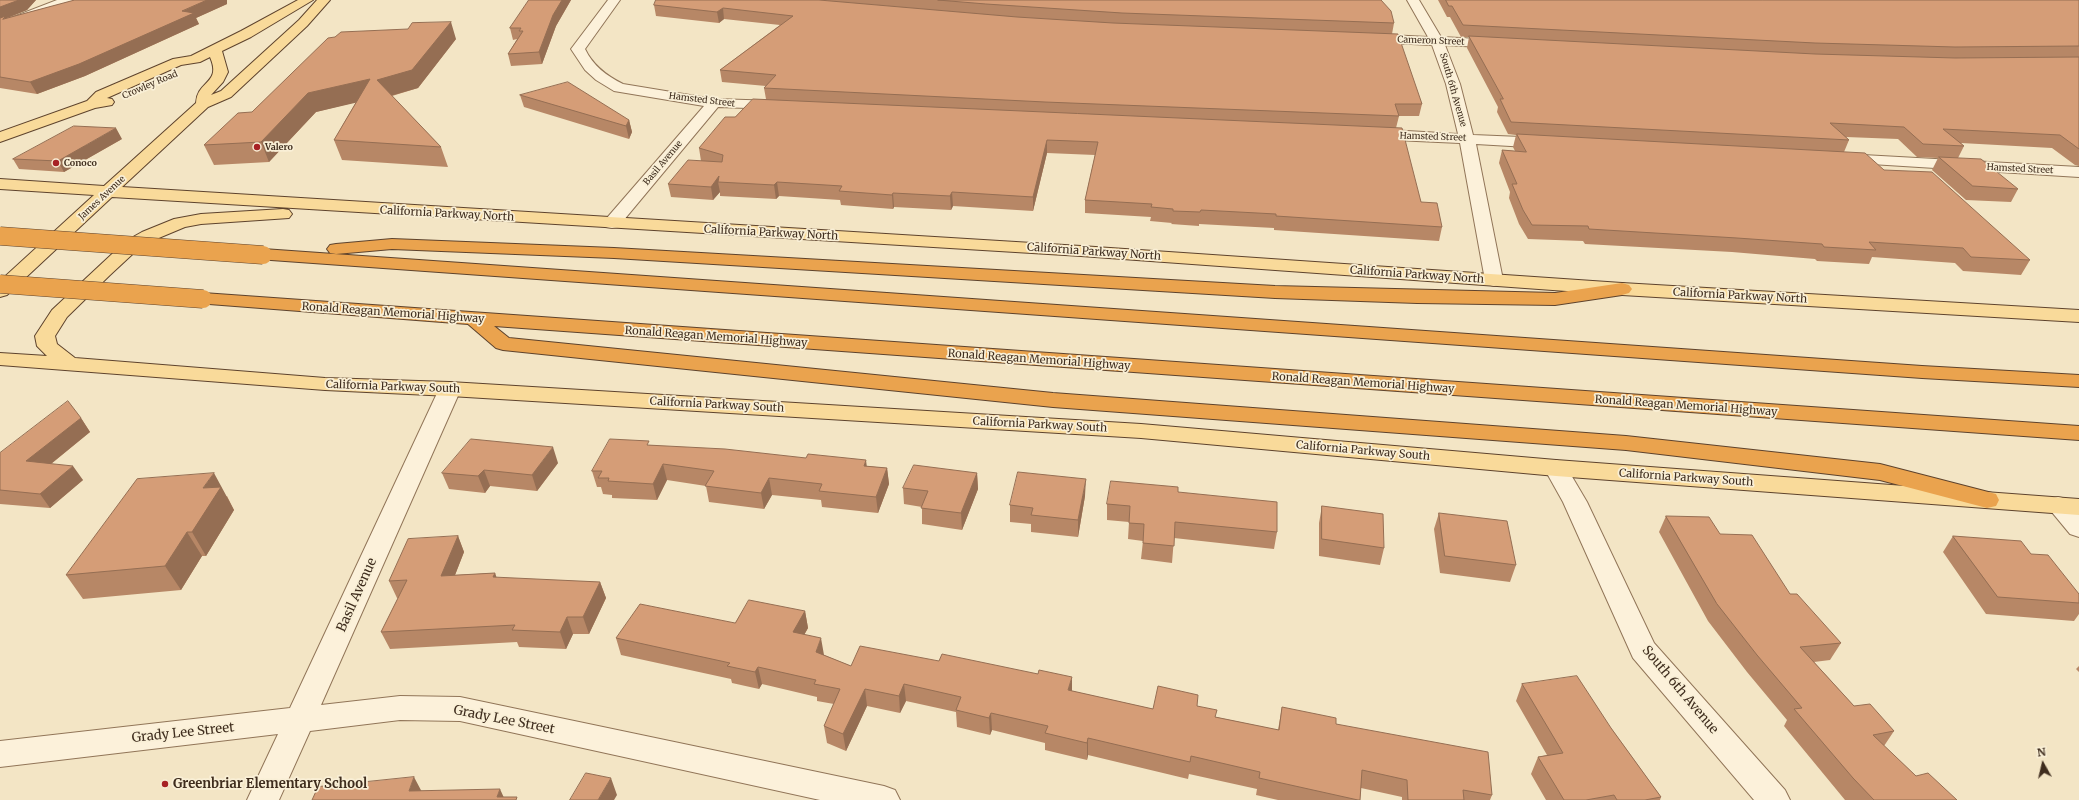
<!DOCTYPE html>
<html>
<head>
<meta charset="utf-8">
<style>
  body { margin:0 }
  #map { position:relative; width:2079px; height:800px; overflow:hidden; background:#f3e5c5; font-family:Merriweather,serif }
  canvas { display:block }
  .north { position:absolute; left:2023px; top:744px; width:40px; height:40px; -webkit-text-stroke:3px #f9efd6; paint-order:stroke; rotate:352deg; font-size:11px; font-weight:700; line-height:16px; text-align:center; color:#3f2d1e }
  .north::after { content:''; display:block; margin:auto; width:14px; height:18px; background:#3f2d1e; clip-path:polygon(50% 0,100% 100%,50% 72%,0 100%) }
</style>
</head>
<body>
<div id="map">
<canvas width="2079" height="800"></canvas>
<div class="north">N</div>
</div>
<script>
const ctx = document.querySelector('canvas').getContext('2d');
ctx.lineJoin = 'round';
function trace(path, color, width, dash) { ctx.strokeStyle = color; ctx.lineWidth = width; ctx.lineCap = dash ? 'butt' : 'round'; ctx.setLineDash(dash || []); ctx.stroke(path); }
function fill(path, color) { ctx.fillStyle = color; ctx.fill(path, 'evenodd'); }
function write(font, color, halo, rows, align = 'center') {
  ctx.font = font + ' Merriweather,serif'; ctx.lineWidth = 3.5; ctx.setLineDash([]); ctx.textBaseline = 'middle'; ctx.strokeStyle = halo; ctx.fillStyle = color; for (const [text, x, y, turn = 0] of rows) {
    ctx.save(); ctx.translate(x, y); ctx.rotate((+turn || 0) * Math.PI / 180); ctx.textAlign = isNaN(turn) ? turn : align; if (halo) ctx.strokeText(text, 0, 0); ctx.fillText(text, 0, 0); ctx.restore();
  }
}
const minor = new Path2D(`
  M 57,0 L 74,0 L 72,3 L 0,30 L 0,22 Z
  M 608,0 L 620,0 L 585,49 C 593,66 607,76 623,84 L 714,99 L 778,101 L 783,102 L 785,105 L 783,108 L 778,109 L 718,107 L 618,227 L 612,228 L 606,227 L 603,223 L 606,219 L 704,106 L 614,91 L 596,80 L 585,70 L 571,49 Z
  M 1407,0 L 1419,0 L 1441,37 L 1498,40 L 1505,44 L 1498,48 L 1445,45 L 1460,84 L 1473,135 L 1545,138 L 1550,140 L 1553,143 L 1550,146 L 1545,148 L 1476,144 L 1503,280 L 1501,284 L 1494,286 L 1487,284 L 1485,280 L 1460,143 L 1373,139 L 1368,137 L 1365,134 L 1368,131 L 1373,129 L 1458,134 L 1446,84 L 1432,45 L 1369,42 L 1363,38 L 1369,34 L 1428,37 Z
  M 1845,154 L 2079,167 L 2079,177 L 1839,162 L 1837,159 L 1839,156 Z
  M 450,382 L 458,384 L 461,389 L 321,705 L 400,696 L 460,697 L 884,786 L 895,790 L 900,800 L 820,800 L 460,721 L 400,720 L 310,731 L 279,800 L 247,800 L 278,734 L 0,767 L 0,741 L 290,708 L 439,389 L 442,384 Z
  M 1556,460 L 1564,463 L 1587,502 L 1654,643 L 1785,790 L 1790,800 L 1754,800 L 1633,658 L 1563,502 L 1544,468 L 1548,463 Z
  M 2058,497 L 2067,499 L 2079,512 L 2079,537 L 2070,534 L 2046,505 L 2049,499 Z`);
const major = new Path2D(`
  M 298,0 L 313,0 L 251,37 L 222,51 L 228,72 L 223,82 L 211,95 L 221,91 L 299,20 L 317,0 L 330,0 L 307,26 L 231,97 L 208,107 L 122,187 L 1081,246 L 1622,283 L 2079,310 L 2079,322 L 1622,295 L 1081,256 L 112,197 L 7,295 L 0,297 L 0,281 L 94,195 L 0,189 L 0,179 L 104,186 L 196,103 C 197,80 222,84 210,57 L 200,62 L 181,65 L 107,98 L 112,99 L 114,102 L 112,105 L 95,108 L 0,142 L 0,132 L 87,101 L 96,92 L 173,59 L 191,56 L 241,31 Z
  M 283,209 L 289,210 L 292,214 L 289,218 L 201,224 L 185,227 L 154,240 L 138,249 L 110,275 L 67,317 L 55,336 L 57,344 L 75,358 L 325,378 L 450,382 L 1141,424 L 1556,460 L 2079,499 L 2079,515 L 1556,476 L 1141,438 L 450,396 L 325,390 L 0,365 L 0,353 L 47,356 L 37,346 L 35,336 L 52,310 L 126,241 L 142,232 L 174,219 L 201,214 Z`);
const highway = new Path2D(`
  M 392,239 L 614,248 L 1275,286 L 1555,293 L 1622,283 L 1629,285 L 1632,289 L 1629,293 L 1622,295 L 1555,305 L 1417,303 L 1275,298 L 614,258 L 392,249 L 336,254 L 330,253 L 327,249 L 330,245 L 336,244 Z
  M 263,249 L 1922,366 L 2079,375 L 2079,387 L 1922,378 L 257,259 L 254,255 L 257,251 Z
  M 203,293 L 2079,426 L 2079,440 L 494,326 L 509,338 L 1053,393 L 1626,436 L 1880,464 L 1996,494 L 1999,500 L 1996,506 L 1987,508 L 1880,480 L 1626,450 L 1053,407 L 503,350 L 496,348 L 468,324 L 196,303 L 193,299 L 196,295 Z`);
const highwayBridge = new Path2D(`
  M 0,236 L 263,255
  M 0,284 L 203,299`);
const wall = new Path2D(`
  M 0,0 L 36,0 L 27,10 L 8,18 L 75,0 L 227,0 L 227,4 L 196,18 L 199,24 L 85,76 L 37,94 L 0,88 Z
  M 529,0 L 571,0 L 556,26 L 542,64 L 511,66 L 508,54 L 517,39 L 513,40 L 510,28 Z
  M 656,0 L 1381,0 L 1394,23 L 1392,34 L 1422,104 L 1419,116 L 1399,116 L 1396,128 L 1421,202 L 1442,227 L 1439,241 L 1274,230 L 1274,228 L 1199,224 L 1199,226 L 1171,224 L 1172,223 L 1150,221 L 1151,217 L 1085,213 L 1085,200 L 1095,155 L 1047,153 L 1033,211 L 953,206 L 951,210 L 894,207 L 893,209 L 841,205 L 840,200 L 779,196 L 776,199 L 720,196 L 720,192 L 713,200 L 671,197 L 668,184 L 701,161 L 699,148 L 735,117 L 766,99 L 764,88 L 766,86 L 722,82 L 720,70 L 780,25 L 724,19 L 719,23 L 656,16 L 654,5 ZM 1000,16 L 1101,22 L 1017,17 Z
  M 1438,0 L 2079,0 L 2079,166 L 2075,165 L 2052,148 L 1961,143 L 1964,146 L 1958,158 L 2018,189 L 2011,202 L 1966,200 L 1932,170 L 1938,158 L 1917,157 L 1898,139 L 1846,137 L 1849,140 L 1844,152 L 1884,170 L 2030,260 L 2021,275 L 1963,271 L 1955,263 L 1872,257 L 1869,264 L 1817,261 L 1815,259 L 1732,252 L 1585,244 L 1583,241 L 1528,239 L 1519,224 L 1509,198 L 1510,192 L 1499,163 L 1502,150 L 1515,151 L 1513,147 L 1516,135 L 1508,134 L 1497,112 L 1498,107 L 1467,48 L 1469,37 L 1461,37 L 1450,17 L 1447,17 Z
  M 335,37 L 456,39 L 418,88 L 392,96 L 441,147 L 448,167 L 342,160 L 334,140 L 356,102 L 316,112 L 269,162 L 214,165 L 204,145 L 252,112 Z
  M 520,95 L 629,120 L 632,132 L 629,139 L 524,107 Z
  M 122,139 L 64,172 L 19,169 L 13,159 Z
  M 81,418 L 90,432 L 51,464 L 83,480 L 50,508 L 0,504 L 0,453 Z
  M 650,445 L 887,468 L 889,484 L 878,513 L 822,507 L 821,500 L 772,495 L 764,509 L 709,502 L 706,486 L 667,480 L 657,500 L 612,498 L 612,495 L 603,494 L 601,487 L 597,487 L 592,471 Z
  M 558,463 L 537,491 L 490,486 L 485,493 L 449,489 L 442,473 Z
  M 977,473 L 978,489 L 962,530 L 922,524 L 922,507 L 904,504 L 903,488 Z
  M 1178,492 L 1277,532 L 1274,549 L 1174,538 L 1172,563 L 1141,559 L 1143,541 L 1128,539 L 1129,522 L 1107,520 L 1107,504 Z
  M 227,496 L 234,510 L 206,556 L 202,556 L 181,590 L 83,599 L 66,575 Z
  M 1085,496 L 1078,537 L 1031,532 L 1031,524 L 1010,522 L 1010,505 Z
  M 1322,506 L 1384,548 L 1380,565 L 1319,556 L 1319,523 Z
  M 1439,513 L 1516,565 L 1510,582 L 1440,573 L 1434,529 Z
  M 1666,516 L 1720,534 L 1790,594 L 1841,643 L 1830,660 L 1814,662 L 1854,706 L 1894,731 L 1884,746 L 1916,776 L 1957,800 L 1845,800 L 1784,726 L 1787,720 L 1747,672 L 1708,621 L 1659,532 Z
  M 458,536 L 464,552 L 455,575 L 495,573 L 496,578 L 600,582 L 606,598 L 589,634 L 573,634 L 566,649 L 519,647 L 517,642 L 390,649 L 381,632 L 398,598 L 397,598 L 389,581 Z
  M 1953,536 L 2031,554 L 2079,594 L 2079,614 L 2074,621 L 1986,614 L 1943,552 Z
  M 805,611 L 808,628 L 804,635 L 824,655 L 851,666 L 1072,691 L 1153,709 L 1197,706 L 1216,717 L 1278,730 L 1282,707 L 1336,724 L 1492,795 L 1490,800 L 1402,800 L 1402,797 L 1361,788 L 1360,800 L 1278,800 L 1256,795 L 1257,789 L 1189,774 L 1188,779 L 1088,755 L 1087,760 L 1045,750 L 1045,743 L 992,730 L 990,735 L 957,727 L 956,712 L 906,701 L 900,713 L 867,706 L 846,751 L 827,743 L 824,726 L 834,704 L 817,701 L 817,697 L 762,684 L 759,689 L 732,683 L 731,679 L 621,655 L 616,638 L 735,623 Z
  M 2079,666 L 2079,672 L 2076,669 Z
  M 1522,684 L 1611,728 L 1661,797 L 1660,800 L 1546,800 L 1531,774 L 1538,757 L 1547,755 L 1516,701 Z`);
const shadedWall = new Path2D(`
  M 19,0 L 36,0 L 27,10 L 7,18 L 12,27 L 0,21 L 0,7 Z
  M 207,0 L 227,0 L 227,4 L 196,18 L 199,24 L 85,76 L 37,94 L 30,82 Z
  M 562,0 L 571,0 L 556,26 L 542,64 L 539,52 L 553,15 Z
  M 723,8 L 724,19 L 719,23 L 717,12 Z
  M 451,22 L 456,39 L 418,88 L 383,98 L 377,80 Z
  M 370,79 L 376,98 L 316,112 L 269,162 L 261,142 L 308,93 Z
  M 629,120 L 632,132 L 629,139 L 626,126 Z
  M 116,128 L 122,139 L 64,172 L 58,161 Z
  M 1047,140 L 1047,153 L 1033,211 L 1033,197 Z
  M 719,176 L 718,182 L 720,192 L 713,200 L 711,187 Z
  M 777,182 L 779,196 L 776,199 L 774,185 Z
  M 952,192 L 953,206 L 951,210 L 950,196 Z
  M 893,193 L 894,207 L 893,209 L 892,195 Z
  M 81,418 L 90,432 L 36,476 L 26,461 Z
  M 553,447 L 558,463 L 537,491 L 532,475 Z
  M 866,460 L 868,476 L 864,466 Z
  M 663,464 L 667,480 L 657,500 L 653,484 Z
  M 73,466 L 83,480 L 50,508 L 40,494 Z
  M 887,468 L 889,484 L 878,513 L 876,497 Z
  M 484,470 L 490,486 L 485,493 L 478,476 Z
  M 214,473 L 234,510 L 206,556 L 192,532 L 203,488 Z
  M 977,473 L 978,489 L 962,530 L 961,513 Z
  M 769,478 L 772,495 L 764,509 L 761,493 Z
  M 1086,479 L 1085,496 L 1078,537 L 1078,520 Z
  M 187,532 L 202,556 L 181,590 L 165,566 Z
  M 458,536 L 464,552 L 448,593 L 441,576 Z
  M 495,573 L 501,590 L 493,577 Z
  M 600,582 L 606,598 L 589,634 L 583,617 Z
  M 805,611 L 808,628 L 796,649 L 793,632 Z
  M 567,617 L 573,634 L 566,649 L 560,632 Z
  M 821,638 L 824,655 L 819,669 L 816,652 Z
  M 758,667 L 762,684 L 759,689 L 755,672 Z
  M 1072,677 L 1072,694 L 1068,690 Z
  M 904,684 L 906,701 L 900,713 L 899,696 Z
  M 865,689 L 867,706 L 846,751 L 843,734 Z
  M 991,713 L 992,730 L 990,735 L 989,718 Z
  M 1088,738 L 1088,755 L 1087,760 L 1087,743 Z
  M 414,777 L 423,794 L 409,791 Z
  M 611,778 L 617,795 L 614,800 L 598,800 Z
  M 500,789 L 505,800 L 497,797 Z`);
const building = new Path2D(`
  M 0,0 L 19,0 L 0,7 Z
  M 75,0 L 207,0 L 182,11 L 194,13 L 79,64 L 30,82 L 0,77 L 0,18 L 6,16 L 3,19 Z
  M 529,0 L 562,0 L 553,15 L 539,52 L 508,54 L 523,31 L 519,31 L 521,28 L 510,28 Z
  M 656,0 L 819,0 L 1017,17 L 1113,23 L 1398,34 L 1422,104 L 1395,104 L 1399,116 L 1045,102 L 764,88 L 776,75 L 720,70 L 793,16 L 723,8 L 717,12 L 654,5 Z
  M 938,0 L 1381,0 L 1391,11 L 1394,23 L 1122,13 L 986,4 Z
  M 1446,0 L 2079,0 L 2079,46 L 1955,47 L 1815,43 L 1463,25 L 1452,6 L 1449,6 Z
  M 451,22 L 412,70 L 377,80 L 441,147 L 334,140 L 370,79 L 308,93 L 261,142 L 204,145 L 238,113 L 252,112 L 328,38 L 335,37 L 341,32 L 408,29 L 412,23 Z
  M 1469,36 L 1815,54 L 1955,58 L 2079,57 L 2079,149 L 2060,135 L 1943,129 L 1964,146 L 1923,144 L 1904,127 L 1830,123 L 1849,140 L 1511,122 L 1500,99 L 1503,99 Z
  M 568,82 L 629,120 L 626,126 L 520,95 Z
  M 753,99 L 1402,128 L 1421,202 L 1437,203 L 1442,227 L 1276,216 L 1276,214 L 1201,210 L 1200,212 L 1173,211 L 1173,209 L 1151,207 L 1152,204 L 1085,200 L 1098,142 L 1047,140 L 1033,197 L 952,192 L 950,196 L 893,193 L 892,195 L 839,191 L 842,186 L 777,182 L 774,185 L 718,182 L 719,176 L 711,187 L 668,184 L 688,160 L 722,162 L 723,155 L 699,148 L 725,117 L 735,117 Z
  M 74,126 L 116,128 L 58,161 L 13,159 Z
  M 1517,134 L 1865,153 L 1884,170 L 1932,172 L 2030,260 L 1971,257 L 1963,248 L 1869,242 L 1876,250 L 1824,247 L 1822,244 L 1737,238 L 1589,229 L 1588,226 L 1532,225 L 1523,210 L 1512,184 L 1517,184 L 1502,150 L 1526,152 Z
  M 1939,157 L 1981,159 L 2018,189 L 1973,186 Z
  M 68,401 L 81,418 L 26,461 L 73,466 L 40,494 L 0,490 L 0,453 Z
  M 471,439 L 553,447 L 532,475 L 484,470 L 478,476 L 442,473 Z
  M 610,439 L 649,441 L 647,445 L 725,449 L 806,458 L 808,454 L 866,460 L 864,466 L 887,468 L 876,497 L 819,491 L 822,484 L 769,478 L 761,493 L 705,486 L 714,471 L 663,464 L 653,484 L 608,481 L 609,478 L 598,478 L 602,471 L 592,471 Z
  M 914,465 L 977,473 L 961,513 L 921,508 L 928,491 L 903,488 Z
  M 1018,472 L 1086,479 L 1078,520 L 1031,515 L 1033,508 L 1010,505 Z
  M 214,473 L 203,488 L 221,487 L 192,532 L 187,532 L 165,566 L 66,575 L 137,479 Z
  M 1111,481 L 1178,487 L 1178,492 L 1277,502 L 1277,532 L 1175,522 L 1174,546 L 1143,543 L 1144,524 L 1129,523 L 1130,506 L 1107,504 Z
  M 1322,506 L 1383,514 L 1384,548 L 1322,539 Z
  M 1439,513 L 1507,521 L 1516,565 L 1445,556 Z
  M 1666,516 L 1709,517 L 1720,534 L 1752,535 L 1790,594 L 1797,594 L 1841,643 L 1800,647 L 1854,706 L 1870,704 L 1894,731 L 1873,735 L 1916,776 L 1928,773 L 1957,800 L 1874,800 L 1853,778 L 1794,709 L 1802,708 L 1757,655 L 1717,604 Z
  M 458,536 L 441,576 L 495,573 L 493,577 L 600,582 L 583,617 L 567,617 L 560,632 L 512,630 L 515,625 L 381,632 L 407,580 L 389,581 L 408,539 Z
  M 1953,536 L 2021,541 L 2031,554 L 2048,555 L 2079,594 L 2079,603 L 1998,597 Z
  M 749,600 L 805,611 L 793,632 L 821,638 L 816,652 L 851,666 L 860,646 L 939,661 L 942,654 L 1038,674 L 1039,670 L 1072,677 L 1068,690 L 1153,709 L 1158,686 L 1198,695 L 1197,706 L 1217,710 L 1215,717 L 1279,730 L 1282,707 L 1336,718 L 1336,724 L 1488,752 L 1492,795 L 1463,790 L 1464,800 L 1408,800 L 1407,780 L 1362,770 L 1360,800 L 1358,800 L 1259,778 L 1260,772 L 1191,756 L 1190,762 L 1088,738 L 1087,743 L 1045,733 L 1048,726 L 991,713 L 989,718 L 956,710 L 961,697 L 904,684 L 899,696 L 865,689 L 843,734 L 824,726 L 840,689 L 814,684 L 816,680 L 758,667 L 755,672 L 727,666 L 730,663 L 616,638 L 640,604 L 735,623 Z
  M 1577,676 L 1611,728 L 1661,797 L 1645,800 L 1617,800 L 1614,795 L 1586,800 L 1564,800 L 1538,757 L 1563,753 L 1522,684 Z
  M 586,773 L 611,778 L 598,800 L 570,800 Z
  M 414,777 L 409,791 L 500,789 L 497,797 L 517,797 L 516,800 L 312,800 L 318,787 Z`);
const markers = [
  [257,147,4,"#a72124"],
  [56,163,4,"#a72124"],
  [165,784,4,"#a72124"]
];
const farStreetnames = [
  ["Cameron Street",1431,41,2],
  ["Crowley Road",150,85,-23],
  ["South 6th Avenue",1453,90,74],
  ["Hamsted Street",702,100,7],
  ["Hamsted Street",1433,137,2],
  ["Basil Avenue",663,163,-50],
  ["Hamsted Street",2020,169,3],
  ["James Avenue",102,198,-43]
];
const farPoinames = [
  ["Valero",265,147],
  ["Conoco",64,163]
];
const streetNames = [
  ["California Parkway North",447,214,3],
  ["California Parkway North",771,233,3],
  ["California Parkway North",1094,252,4],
  ["California Parkway North",1417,275,4],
  ["California Parkway North",1740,296,3],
  ["Ronald Reagan Memorial Highway",393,313,4],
  ["Ronald Reagan Memorial Highway",716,337,4],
  ["Ronald Reagan Memorial Highway",1039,360,4],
  ["Ronald Reagan Memorial Highway",1363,383,4],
  ["California Parkway South",393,387,2],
  ["California Parkway South",717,405,3],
  ["Ronald Reagan Memorial Highway",1686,406,4],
  ["California Parkway South",1040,425,3],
  ["California Parkway South",1363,451,5],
  ["California Parkway South",1686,478,4]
];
const nearStreetnames = [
  ["Basil Avenue",357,595,-66],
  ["South 6th Avenue",1680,690,50],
  ["Grady Lee Street",504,720,11],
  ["Grady Lee Street",183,733,-6]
];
const nearPoinames = [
  ["Greenbriar Elementary School",173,784]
];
trace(minor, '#917558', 2);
trace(major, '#5e432d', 2);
trace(highway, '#5e432d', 2);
fill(minor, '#fcf1da');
fill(major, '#f9da9a');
fill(highway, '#eaa34e');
trace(highwayBridge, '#5e432d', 19, []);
trace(highwayBridge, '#eaa34e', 18);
fill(wall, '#b78766');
fill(shadedWall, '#956e53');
fill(building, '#d59d77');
trace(building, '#956e53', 1);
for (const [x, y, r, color] of markers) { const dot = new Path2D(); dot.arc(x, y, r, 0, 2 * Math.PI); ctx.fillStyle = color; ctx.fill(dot); trace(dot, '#f9efd6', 1.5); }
write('9px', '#3f2d1e', '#f9efd6', farStreetnames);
write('bold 9px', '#3f2d1e', '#f9efd6', farPoinames, 'left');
write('11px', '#3f2d1e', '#f9efd6', streetNames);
write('13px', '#3f2d1e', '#f9efd6', nearStreetnames);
write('bold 13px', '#3f2d1e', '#f9efd6', nearPoinames, 'left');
</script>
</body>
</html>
